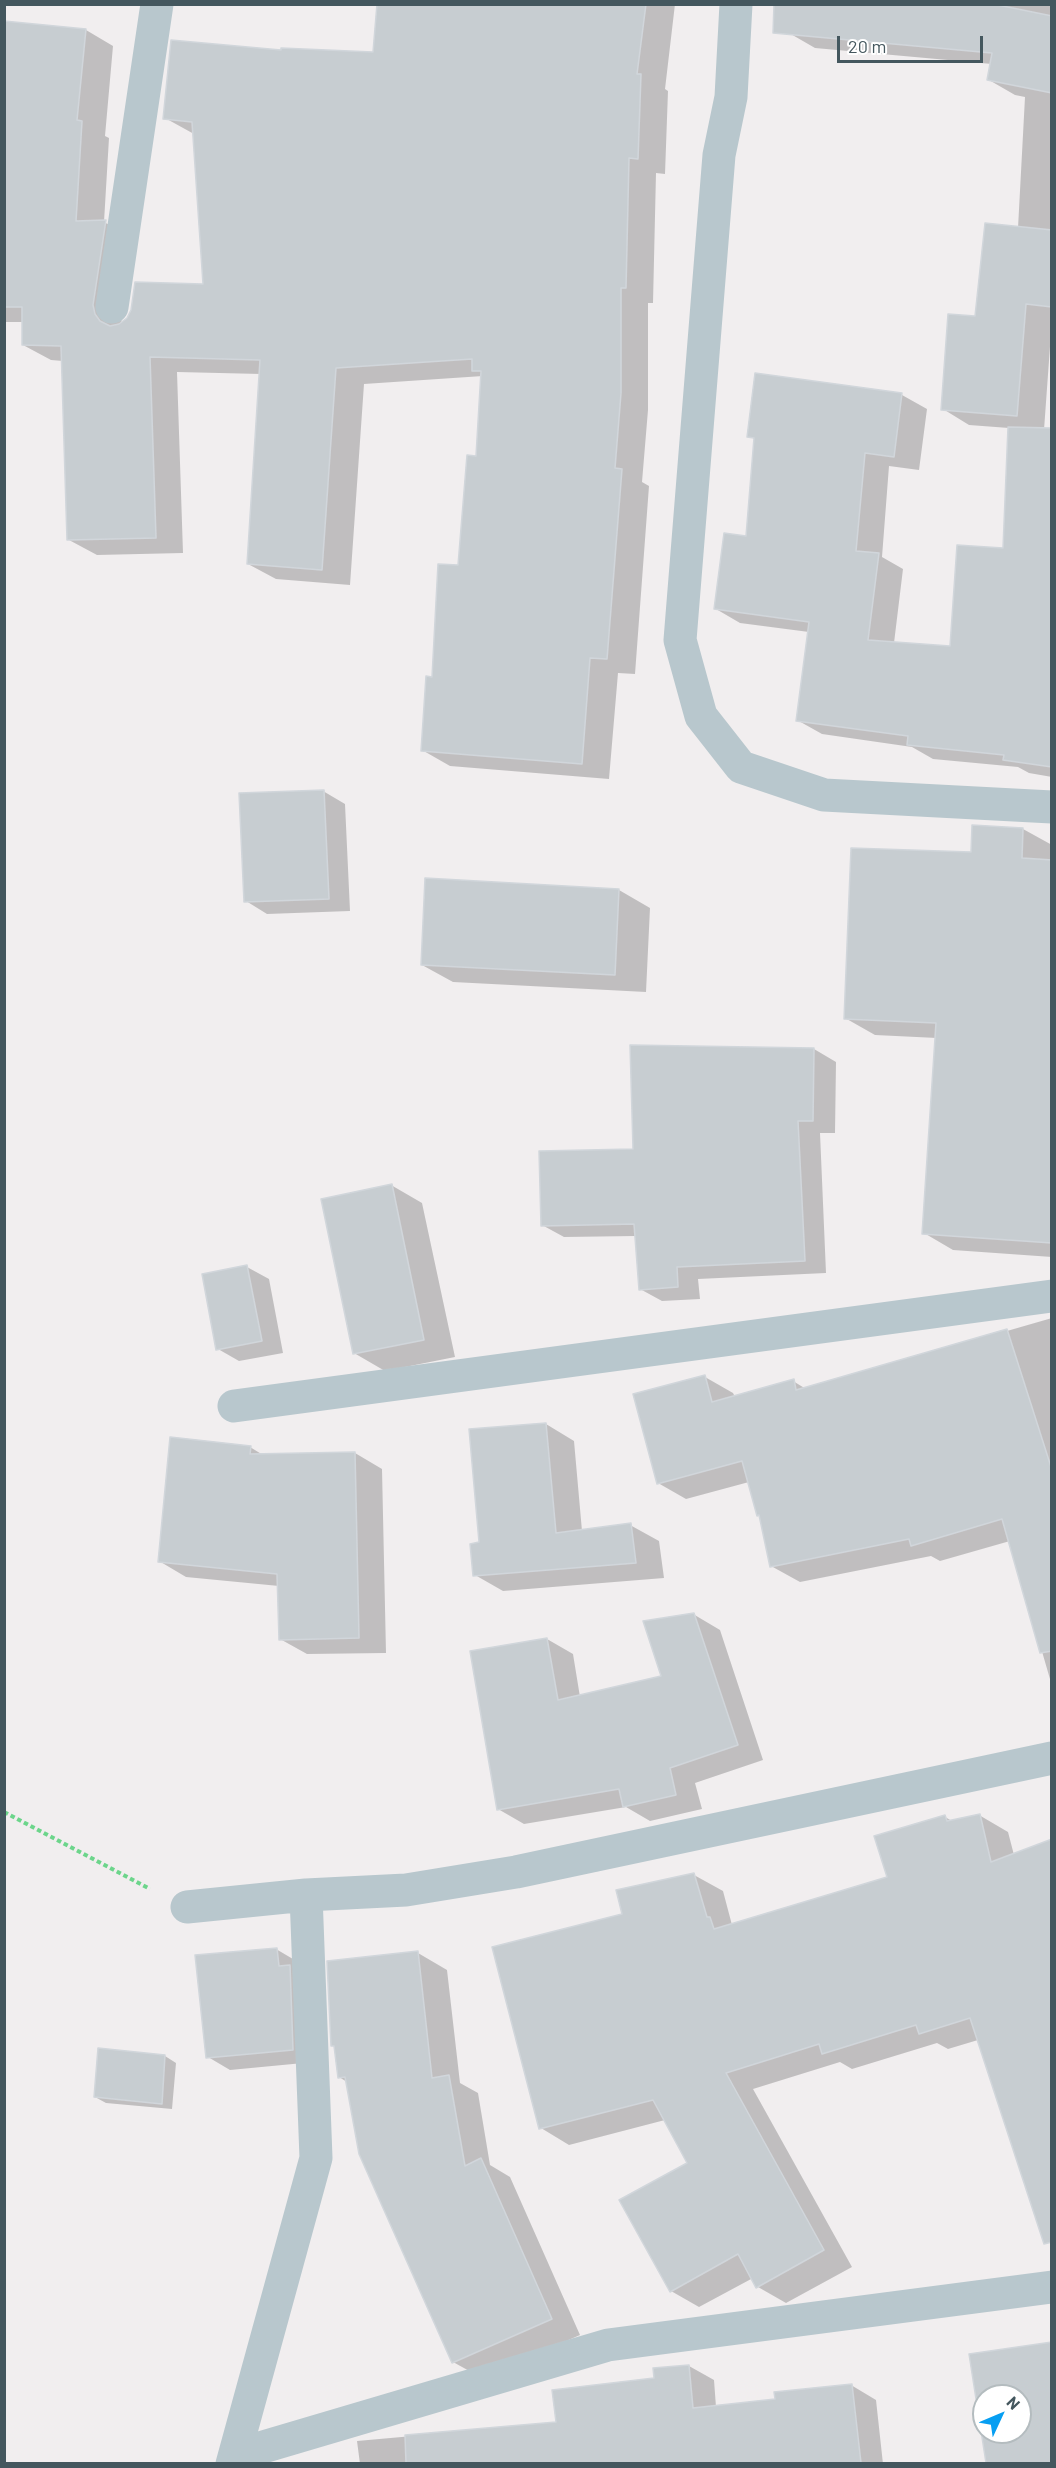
<!DOCTYPE html>
<html>
<head>
<meta charset="utf-8">
<style>
  body { margin:0 }
  #map { position:relative; width:1056px; height:2468px; overflow:hidden; background:#f1eeef; font-family:Barlow,sans-serif }
  canvas { display:block }
  .frame { position:absolute; inset:0; border:6px solid #44575e; pointer-events:none }
  .north { position:absolute; left:972px; top:2384px; width:60px; height:60px; box-sizing:border-box; background:#fff; border:2px solid #b4bcbf; border-radius:50%; rotate:46deg; font-size:16px; font-weight:700; line-height:24px; text-align:center; color:#44575e }
  .north::after { content:''; display:block; margin:auto; width:21px; height:27px; background:#079ff2; clip-path:polygon(50% 0,100% 100%,50% 72%,0 100%) }
  .scale { position:absolute; left:837px; top:36px; width:146px; height:27px; box-sizing:border-box; border:3px solid #44575e; border-top:0; padding-left:8px; font-size:18px; line-height:21px; white-space:nowrap; color:#44575e; -webkit-text-stroke:4px #fff; paint-order:stroke }
</style>
</head>
<body>
<div id="map">
<canvas width="1056" height="2468"></canvas>
<div class="frame"></div>
<div class="north">N</div>
<div class="scale">20 m</div>
</div>
<script>
const ctx = document.querySelector('canvas').getContext('2d');
ctx.lineJoin = 'round';
function fill(path, color) { ctx.fillStyle = color; ctx.fill(path, 'evenodd'); }
function trace(path, color, width, dash) { ctx.strokeStyle = color; ctx.lineWidth = width; ctx.lineCap = dash ? 'butt' : 'round'; ctx.setLineDash(dash || []); ctx.stroke(path); }
const shadow = new Path2D(`
  M 378,4 L 675,4 L 665,89 L 668,91 L 665,174 L 656,173 L 653,303 L 648,303 L 648,410 L 642,482 L 649,486 L 635,674 L 618,673 L 609,779 L 450,766 L 422,750 L 434,678 L 459,567 L 477,457 L 483,376 L 364,384 L 350,585 L 276,579 L 248,564 L 261,374 L 177,372 L 183,553 L 97,555 L 69,540 L 63,361 L 51,360 L 23,345 L 24,322 L 4,322 L 4,22 L 86,30 L 113,46 L 105,136 L 109,138 L 104,222 L 133,238 L 121,324 L 205,285 L 194,134 L 165,118 L 283,52 L 375,53 Z
  M 792,4 L 1052,4 L 1052,319 L 1044,430 L 1052,430 L 1052,777 L 1029,773 L 1018,767 L 933,759 L 912,747 L 822,734 L 797,720 L 809,632 L 740,623 L 716,609 L 747,538 L 756,440 L 749,436 L 902,395 L 927,409 L 919,470 L 889,466 L 882,557 L 903,569 L 894,643 L 952,648 L 1004,550 L 1009,428 L 969,425 L 943,409 L 977,318 L 1018,228 L 1025,97 L 1015,95 L 989,80 L 992,64 L 815,48 L 789,33 Z
  M 323,791 L 345,804 L 350,911 L 267,914 L 246,901 Z
  M 1023,829 L 1052,845 L 1052,1257 L 953,1250 L 924,1233 L 937,1038 L 875,1035 L 845,1018 L 972,854 Z
  M 619,890 L 650,908 L 646,992 L 453,982 L 422,965 Z
  M 814,1049 L 836,1062 L 835,1133 L 820,1133 L 826,1273 L 698,1279 L 700,1299 L 662,1301 L 640,1289 L 636,1236 L 564,1237 L 542,1225 L 635,1150 Z
  M 391,1185 L 422,1203 L 455,1357 L 385,1371 L 354,1353 Z
  M 247,1267 L 269,1279 L 283,1353 L 239,1361 L 218,1349 Z
  M 1052,1318 L 1052,1686 L 1010,1541 L 940,1561 L 931,1556 L 800,1582 L 771,1566 L 760,1516 L 749,1482 L 686,1499 L 658,1483 L 705,1377 L 733,1393 L 735,1397 L 793,1381 L 806,1389 Z
  M 546,1424 L 574,1441 L 582,1531 L 630,1525 L 659,1541 L 664,1578 L 503,1591 L 475,1575 L 481,1544 Z
  M 250,1447 L 263,1455 L 355,1453 L 382,1469 L 386,1653 L 307,1654 L 280,1639 L 279,1586 L 186,1577 L 159,1561 Z
  M 693,1614 L 720,1630 L 763,1760 L 695,1783 L 702,1809 L 650,1821 L 626,1807 L 524,1824 L 498,1809 L 547,1639 L 573,1654 L 580,1697 L 663,1677 Z
  M 979,1815 L 1008,1832 L 1014,1855 L 978,2040 L 948,2049 L 937,2043 L 852,2069 L 840,2062 L 753,2089 L 852,2267 L 786,2303 L 758,2287 L 753,2278 L 699,2307 L 671,2291 L 689,2163 L 665,2120 L 569,2145 L 541,2128 L 623,1915 L 694,1875 L 723,1891 L 732,1925 L 889,1878 L 945,1817 L 952,1821 Z
  M 276,1949 L 298,1962 L 314,2062 L 230,2070 L 208,2057 Z
  M 418,1953 L 447,1970 L 460,2083 L 478,2093 L 490,2165 L 510,2177 L 580,2335 L 482,2378 L 453,2362 L 347,2082 L 339,2077 L 336,2048 L 332,2045 Z
  M 165,2056 L 176,2063 L 172,2109 L 106,2103 L 95,2097 Z
  M 1052,2343 L 1052,2464 L 988,2464 L 971,2355 ZM 984,2396 L 1020,2396 L 1020,2432 L 984,2432 Z
  M 689,2366 L 714,2380 L 716,2407 L 777,2401 L 851,2385 L 876,2400 L 883,2464 L 360,2464 L 357,2441 L 558,2423 L 656,2379 L 655,2369 Z`);
const building = new Path2D(`
  M 377,4 L 646,4 L 637,74 L 641,74 L 638,159 L 629,158 L 626,288 L 621,288 L 621,393 L 615,468 L 622,469 L 607,659 L 590,658 L 582,764 L 421,751 L 426,676 L 432,677 L 438,564 L 458,565 L 467,455 L 476,456 L 481,371 L 472,371 L 472,359 L 336,368 L 322,570 L 247,564 L 260,360 L 150,357 L 156,538 L 67,540 L 61,346 L 22,345 L 22,307 L 4,307 L 4,21 L 86,29 L 77,120 L 82,121 L 76,221 L 106,220 L 93,305 L 95,314 L 100,321 L 110,326 L 119,324 L 127,318 L 131,310 L 135,282 L 203,284 L 192,122 L 163,119 L 171,40 L 281,50 L 281,48 L 373,52 Z
  M 774,4 L 993,4 L 1052,16 L 1052,93 L 987,80 L 992,53 L 773,33 Z
  M 985,223 L 1052,230 L 1052,307 L 1026,304 L 1017,416 L 941,410 L 948,314 L 975,316 Z
  M 755,373 L 902,393 L 894,457 L 865,453 L 856,551 L 879,553 L 868,640 L 950,646 L 957,545 L 1003,548 L 1008,427 L 1052,428 L 1052,767 L 1003,760 L 1004,755 L 907,745 L 908,736 L 796,721 L 809,622 L 714,609 L 724,533 L 746,536 L 754,438 L 747,437 Z
  M 324,790 L 329,899 L 244,902 L 239,793 Z
  M 972,825 L 1023,828 L 1022,858 L 1052,860 L 1052,1243 L 922,1234 L 936,1023 L 844,1019 L 851,848 L 971,852 Z
  M 425,878 L 619,889 L 615,975 L 421,965 Z
  M 630,1045 L 814,1048 L 813,1121 L 798,1121 L 805,1261 L 677,1267 L 678,1287 L 639,1290 L 634,1224 L 541,1226 L 539,1151 L 633,1149 Z
  M 392,1184 L 424,1340 L 353,1354 L 321,1199 Z
  M 247,1265 L 262,1341 L 216,1350 L 202,1274 Z
  M 1007,1329 L 1052,1470 L 1052,1651 L 1040,1653 L 1002,1519 L 911,1546 L 909,1539 L 770,1567 L 759,1515 L 757,1516 L 742,1461 L 657,1484 L 633,1394 L 705,1375 L 712,1402 L 794,1379 L 796,1390 Z
  M 546,1423 L 556,1533 L 631,1523 L 636,1563 L 473,1576 L 470,1544 L 479,1542 L 469,1429 Z
  M 170,1437 L 251,1446 L 250,1454 L 355,1452 L 359,1638 L 279,1640 L 277,1574 L 158,1562 Z
  M 694,1613 L 738,1745 L 670,1768 L 676,1795 L 623,1807 L 619,1789 L 497,1810 L 470,1651 L 547,1638 L 558,1700 L 661,1676 L 643,1621 Z
  M 980,1814 L 991,1862 L 1052,1839 L 1052,2242 L 1044,2244 L 970,2018 L 919,2034 L 916,2025 L 822,2054 L 819,2044 L 726,2073 L 824,2250 L 756,2288 L 738,2254 L 670,2292 L 619,2200 L 687,2163 L 653,2100 L 539,2129 L 492,1947 L 622,1914 L 616,1890 L 694,1873 L 707,1917 L 710,1917 L 714,1929 L 887,1877 L 874,1836 L 945,1815 L 947,1821 Z
  M 277,1948 L 279,1966 L 290,1965 L 293,2050 L 206,2058 L 195,1955 Z
  M 418,1951 L 432,2078 L 449,2075 L 465,2166 L 481,2158 L 552,2319 L 452,2363 L 359,2154 L 345,2077 L 338,2078 L 334,2046 L 331,2046 L 327,1961 Z
  M 98,2048 L 165,2055 L 162,2104 L 94,2097 Z
  M 1052,2342 L 1052,2463 L 986,2463 L 969,2354 ZM 984,2396 L 1020,2396 L 1020,2432 L 984,2432 Z
  M 689,2365 L 693,2408 L 775,2399 L 774,2392 L 852,2384 L 861,2463 L 406,2463 L 405,2435 L 556,2422 L 552,2390 L 654,2378 L 653,2368 Z`);
const path = new Path2D(`
  M 4,1812 L 150,1889`);
const minor = new Path2D(`
  M 736,4 L 731,97 L 719,155 L 680,640 L 701,716 L 741,767 L 824,795 L 1052,807
  M 112,307 L 157,4
  M 234,1406 L 1052,1296
  M 187,1907 L 306,1895 L 406,1890 L 516,1872 L 1052,1758
  M 236,2455 L 608,2345 L 1052,2287
  M 232,2464 L 316,2158 L 306,1895`);
fill(shadow, '#0003');
fill(building, '#c7cdd1');
trace(building, '#d1d6db', 1.5);
trace(path, '#6cd58b', 4, [4.5, 3]);
trace(minor, '#b8c7cd', 33);
</script>
</body>
</html>
